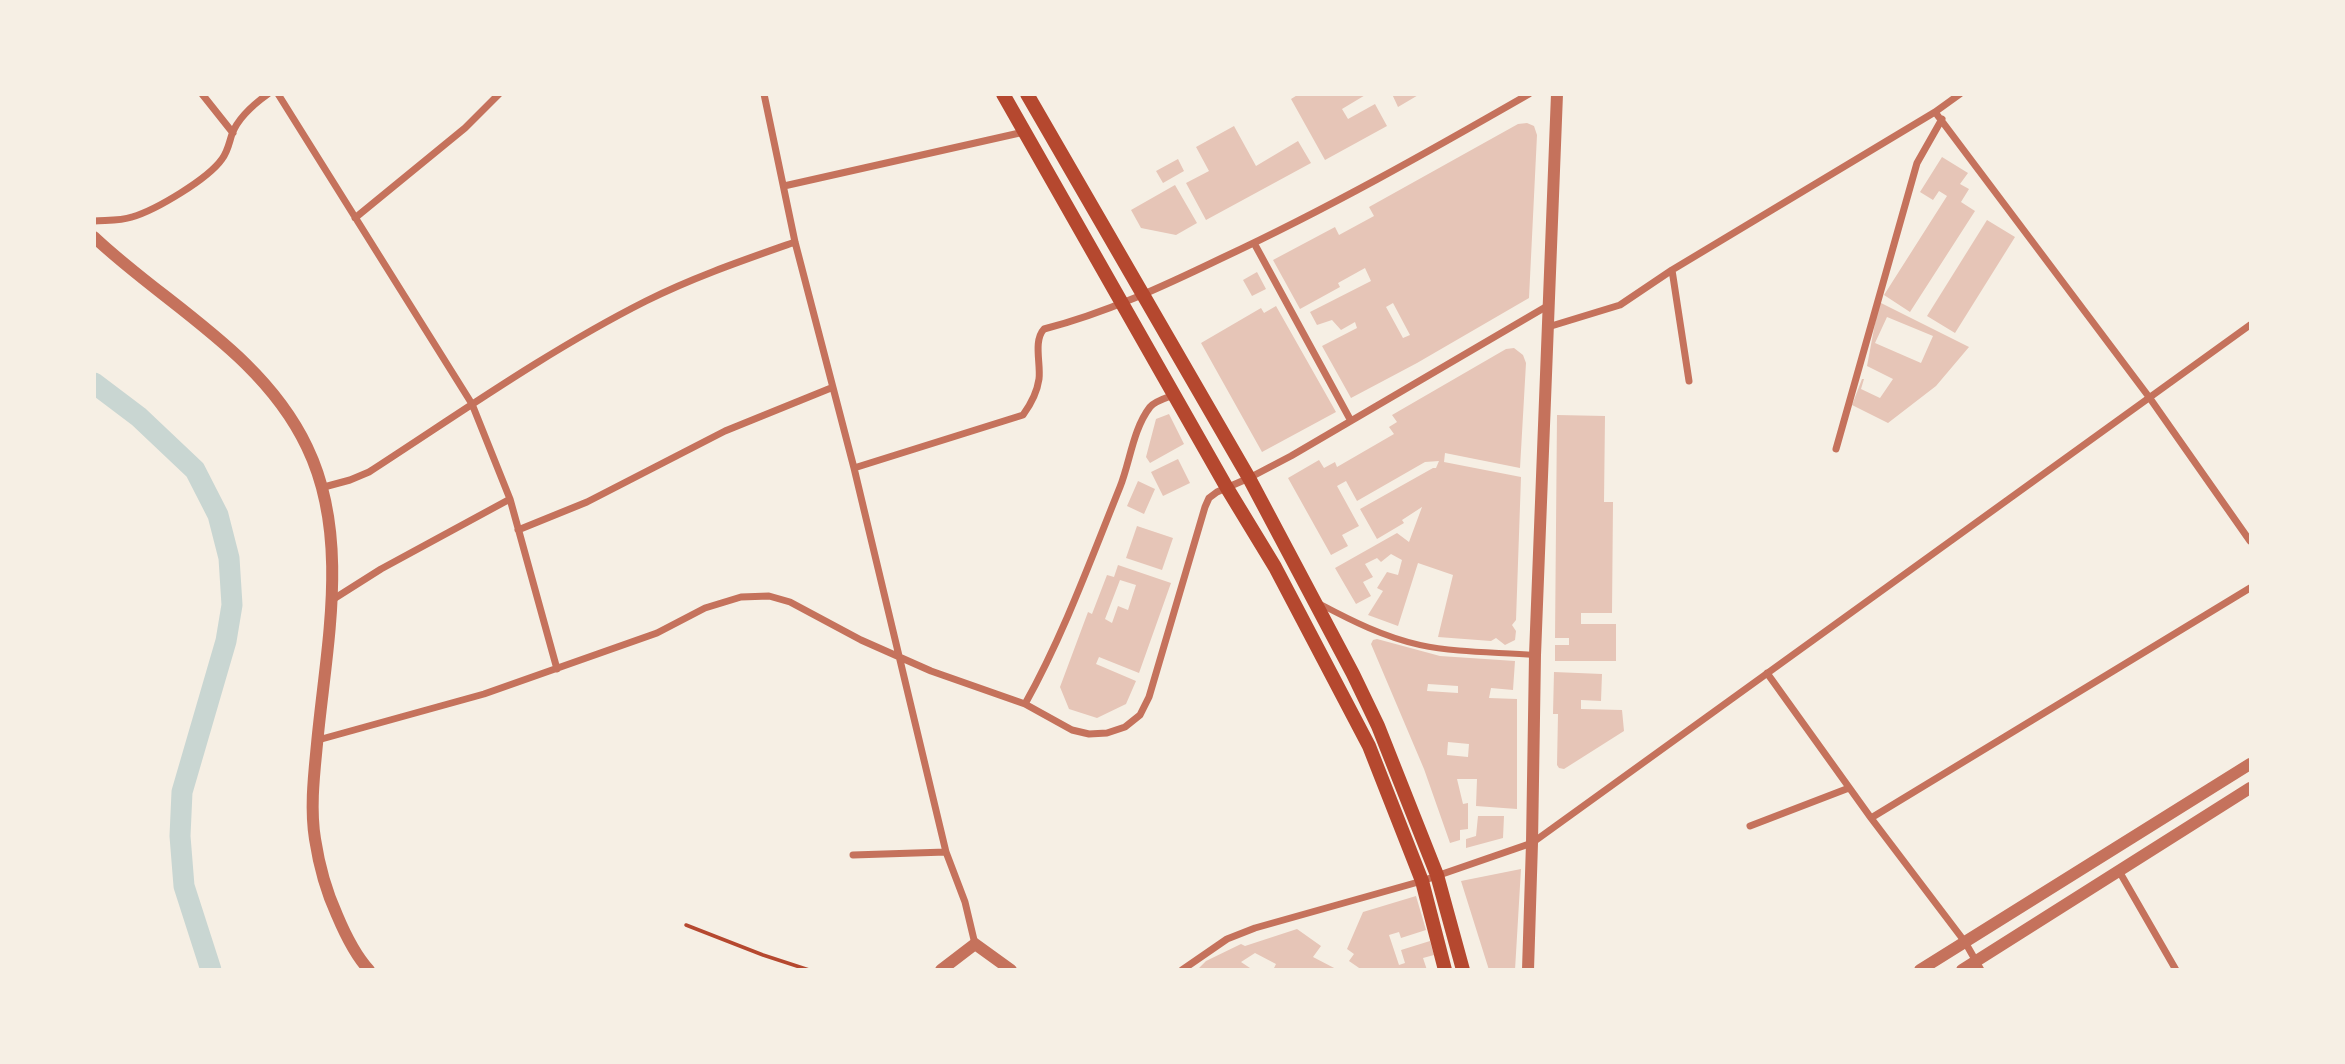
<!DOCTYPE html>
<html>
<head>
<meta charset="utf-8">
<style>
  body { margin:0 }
  #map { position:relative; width:2345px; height:1064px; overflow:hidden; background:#f6efe4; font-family:"Space Grotesk",sans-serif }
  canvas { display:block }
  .frame { position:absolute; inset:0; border:96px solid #f6efe4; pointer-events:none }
</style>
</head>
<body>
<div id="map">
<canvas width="2345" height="1064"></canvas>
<div class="frame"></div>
</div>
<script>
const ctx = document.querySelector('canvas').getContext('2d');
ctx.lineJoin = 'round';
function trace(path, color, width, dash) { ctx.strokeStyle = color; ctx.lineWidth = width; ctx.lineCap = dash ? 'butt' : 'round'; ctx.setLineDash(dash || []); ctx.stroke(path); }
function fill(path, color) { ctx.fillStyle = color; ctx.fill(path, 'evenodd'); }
const canal = new Path2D(`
  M 94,383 L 139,417 L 195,470 L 218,515 L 229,558 L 232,605 L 226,641 L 182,792 L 180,836 L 184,886 L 211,970`);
const building = new Path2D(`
  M 1299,94 L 1367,94 L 1342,109 L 1348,119 L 1375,104 L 1387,126 L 1325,160 L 1291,99 Z
  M 1392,94 L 1420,94 L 1398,107 Z
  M 1527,123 L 1534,126 L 1537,135 L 1529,298 L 1417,363 L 1351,398 L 1322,346 L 1357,328 L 1355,322 L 1341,330 L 1332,320 L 1317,325 L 1310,312 L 1371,281 L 1365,268 L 1338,283 L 1340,287 L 1300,309 L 1273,260 L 1335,227 L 1339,235 L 1374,216 L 1369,207 L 1518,124 ZM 1393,303 L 1410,335 L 1403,338 L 1386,307 Z
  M 1234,126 L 1256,166 L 1298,141 L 1311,163 L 1206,220 L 1186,183 L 1209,171 L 1196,147 Z
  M 1942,157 L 1968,173 L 1960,184 L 1969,189 L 1961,202 L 1975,211 L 1910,312 L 1884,295 L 1947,196 L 1939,191 L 1933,200 L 1920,192 Z
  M 1178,159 L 1184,171 L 1163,183 L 1156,171 Z
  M 1175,185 L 1197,223 L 1176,235 L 1141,228 L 1131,210 Z
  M 1987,220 L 2015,237 L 1955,333 L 1927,316 Z
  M 1257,272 L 1266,289 L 1252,296 L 1243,280 Z
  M 1879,302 L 1969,347 L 1936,386 L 1888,423 L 1852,405 L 1862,379 L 1864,379 L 1861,389 L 1880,398 L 1893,379 L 1867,366 ZM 1887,317 L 1933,336 L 1921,363 L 1875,343 Z
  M 1276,306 L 1336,412 L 1262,452 L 1201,343 L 1261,308 L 1264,313 Z
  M 1514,348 L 1523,355 L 1526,363 L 1520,468 L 1445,453 L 1444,462 L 1521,477 L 1516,620 L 1512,625 L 1516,631 L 1515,640 L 1505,645 L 1496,638 L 1491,641 L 1438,637 L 1453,575 L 1418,563 L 1398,626 L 1368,615 L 1383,591 L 1377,588 L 1387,572 L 1398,575 L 1402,560 L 1391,554 L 1381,562 L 1377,558 L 1365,564 L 1373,577 L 1363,582 L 1371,596 L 1356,604 L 1335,568 L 1397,533 L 1409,542 L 1422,507 L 1402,520 L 1404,523 L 1377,539 L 1360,509 L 1433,468 L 1436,468 L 1439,461 L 1425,462 L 1357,501 L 1346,481 L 1337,486 L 1359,526 L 1342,535 L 1348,546 L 1331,555 L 1288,478 L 1319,460 L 1324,468 L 1335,462 L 1337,467 L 1394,434 L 1389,427 L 1397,422 L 1392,415 L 1506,349 Z
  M 1169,414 L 1184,444 L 1150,463 L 1146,457 L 1156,419 Z
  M 1557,415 L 1605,416 L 1604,502 L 1613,502 L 1612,613 L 1581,613 L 1581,624 L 1616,624 L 1616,661 L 1555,661 L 1555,645 L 1569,645 L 1569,638 L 1555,638 Z
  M 1178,459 L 1190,483 L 1163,496 L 1151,472 Z
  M 1138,481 L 1155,489 L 1144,514 L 1127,506 Z
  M 1137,526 L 1173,538 L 1162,570 L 1126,558 Z
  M 1118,565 L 1171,583 L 1139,673 L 1099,657 L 1096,664 L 1136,681 L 1126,704 L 1097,718 L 1069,709 L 1060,687 L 1088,612 L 1092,614 L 1107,575 L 1114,577 ZM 1120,580 L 1136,585 L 1128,610 L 1118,606 L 1112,623 L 1105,619 Z
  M 1377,639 L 1440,656 L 1515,661 L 1513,690 L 1491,688 L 1489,698 L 1517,699 L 1517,809 L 1476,806 L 1477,779 L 1457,779 L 1463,804 L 1468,803 L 1468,829 L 1460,830 L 1460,840 L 1450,843 L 1424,769 L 1371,644 L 1373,640 ZM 1428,684 L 1458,686 L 1458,693 L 1427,691 ZM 1448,742 L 1469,744 L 1468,757 L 1447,755 Z
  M 1554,672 L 1602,674 L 1601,701 L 1581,700 L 1581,709 L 1622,710 L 1624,731 L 1564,769 L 1559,768 L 1557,765 L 1558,714 L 1553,714 Z
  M 1478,816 L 1504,816 L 1503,838 L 1466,848 L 1466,839 L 1476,836 Z
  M 1521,869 L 1515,970 L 1489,970 L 1461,881 Z
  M 1416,896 L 1426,930 L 1401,938 L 1399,932 L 1389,935 L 1399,965 L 1405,963 L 1401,950 L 1430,941 L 1434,955 L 1423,958 L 1427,970 L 1362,970 L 1349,961 L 1354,954 L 1347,949 L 1363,912 Z
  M 1297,929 L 1321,946 L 1313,957 L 1338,970 L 1273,970 L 1276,964 L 1255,953 L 1241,962 L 1253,970 L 1197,970 L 1206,961 L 1241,944 L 1245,946 Z`);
const path = new Path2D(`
  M 686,925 L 763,955 L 809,970`);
const pedestrian = new Path2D(`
  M 1320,604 C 1352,621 1384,637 1420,645 C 1457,653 1497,652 1534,655`);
const minor = new Path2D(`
  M 202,94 L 233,133
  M 278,94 L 472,404 L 510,499 L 557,669
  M 764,94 L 795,242 L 854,468 L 946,852 L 965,902 L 975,944
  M 1935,112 L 2149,397 L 2250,541
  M 784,186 L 1024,132
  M 355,218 L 465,128 L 499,94
  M 94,221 C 107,220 120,221 132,217 C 156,210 208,179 222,159 C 228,151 229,143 232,134 C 238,118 254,104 268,94
  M 1254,243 L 1351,421
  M 1672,270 L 1689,381
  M 1548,327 L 1620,305 L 1672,270 L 1935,112 L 1960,94
  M 1836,449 L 1917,163 L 1942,119
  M 854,468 L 1023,415 C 1031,404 1037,393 1039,379 C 1041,364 1033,341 1044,329 C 1106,313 1164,286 1222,258 C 1327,209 1428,152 1529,94
  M 324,487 L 350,480 L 369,472 C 460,413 549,350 646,301 C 694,277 744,260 795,242
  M 518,530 L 587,502 L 725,431 L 831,388
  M 332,600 L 381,569 L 510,499
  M 1767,673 L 1871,818 L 1965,942 L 1981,970
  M 1025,704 C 1063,636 1091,559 1120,487 C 1130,462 1133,429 1150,407 C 1155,401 1166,398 1174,395
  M 318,740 L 484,694 L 657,633 L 705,608 L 741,597 L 769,596 L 790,602 L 861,640 L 931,671 L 1025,704 L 1072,730 L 1089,734 L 1107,733 L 1125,727 L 1140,715 L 1149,697 L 1205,507 L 1209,498 L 1217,492 L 1249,478 L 1291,456 L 1549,305
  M 1871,818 L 2250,588
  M 1750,826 L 1849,788
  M 853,855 L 946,852
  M 2119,871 L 2176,970
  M 1182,970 L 1227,939 L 1255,928 L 1422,881 L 1532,843 L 2250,325`);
const tertiary = new Path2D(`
  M 94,237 C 166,305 263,354 307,447 C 351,538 326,647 317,744 C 314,775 310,808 315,839 C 319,865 326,891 337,915 C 345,934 355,955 369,970
  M 941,970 L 975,944 L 1011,970
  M 1528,970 L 1532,843 L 1535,655 L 1557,94
  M 1920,970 L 2250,764
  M 1962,970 L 2250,788`);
const secondary = new Path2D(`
  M 1003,94 L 1227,488 L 1275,567 L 1369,746 L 1422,881 L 1445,970
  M 1027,94 L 1249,478 L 1353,674 L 1378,726 L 1437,875 L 1463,970`);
trace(canal, '#c9d6d2', 21);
fill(building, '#e6c5b7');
trace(path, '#b5482f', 3.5);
trace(pedestrian, '#c5725c', 6);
trace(minor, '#c5725c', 7);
trace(tertiary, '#c5725c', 12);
trace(secondary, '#b5482f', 14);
</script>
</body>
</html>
